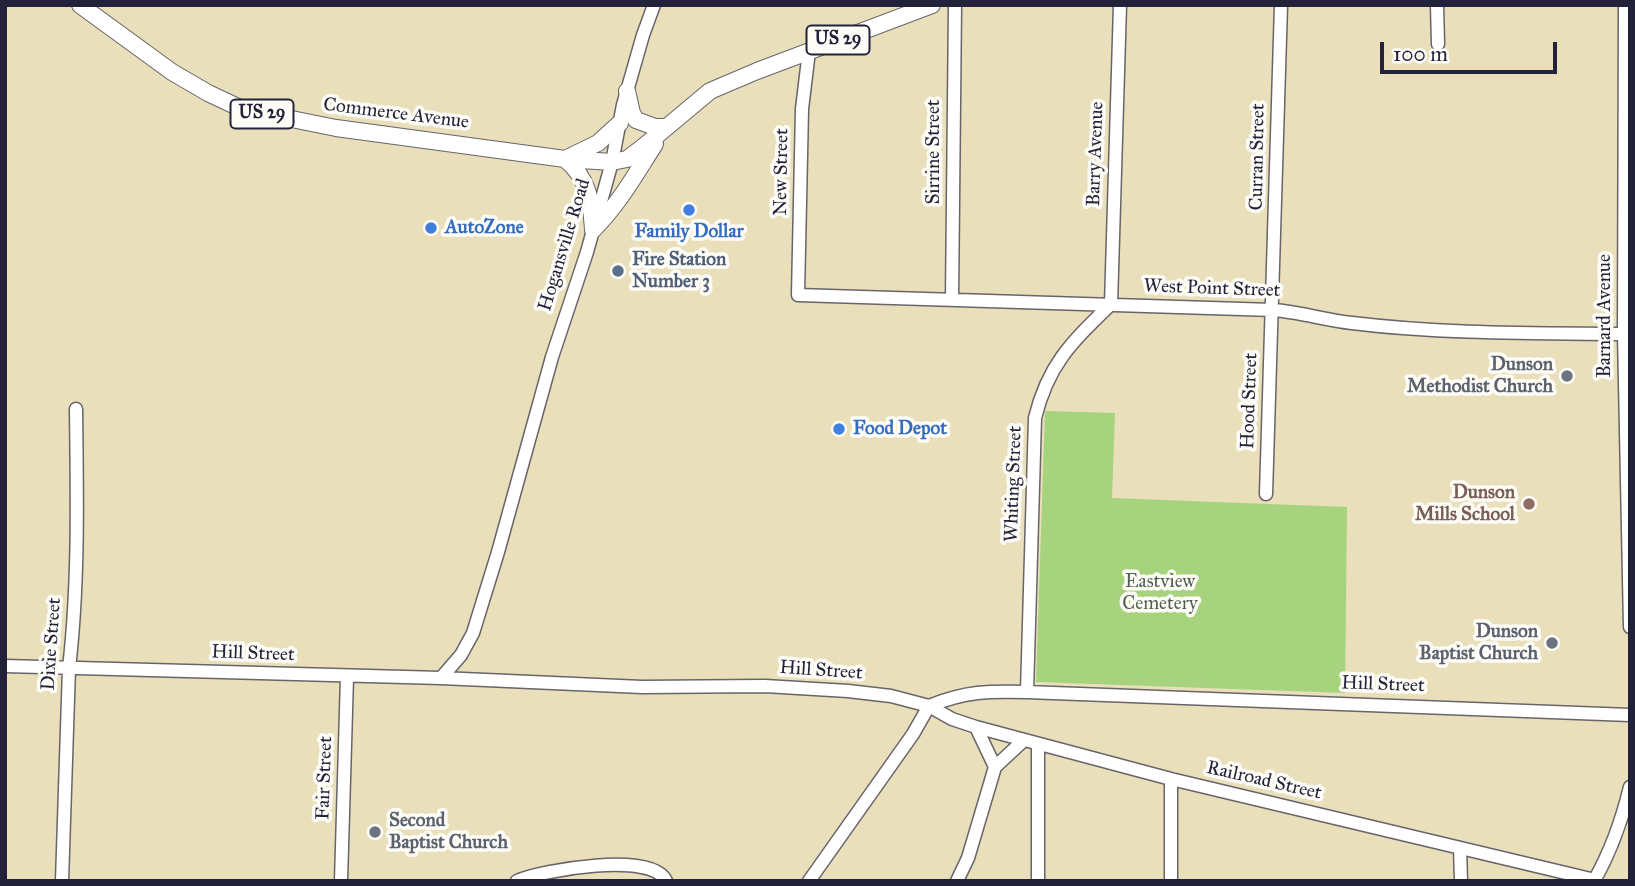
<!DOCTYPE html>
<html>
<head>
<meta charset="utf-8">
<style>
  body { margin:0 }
  #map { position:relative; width:1635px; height:886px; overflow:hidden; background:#e9dfbb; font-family:"IM FELL Great Primer",serif }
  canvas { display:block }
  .frame { position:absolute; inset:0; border:7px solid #22223b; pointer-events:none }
  .scale { position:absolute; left:1380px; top:42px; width:177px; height:32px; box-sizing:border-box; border:4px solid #22223b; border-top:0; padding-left:9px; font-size:21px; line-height:24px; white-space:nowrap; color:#22223b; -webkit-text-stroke:5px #fdfcf7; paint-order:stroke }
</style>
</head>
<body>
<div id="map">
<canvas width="1635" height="886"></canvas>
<div class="frame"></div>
<div class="scale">100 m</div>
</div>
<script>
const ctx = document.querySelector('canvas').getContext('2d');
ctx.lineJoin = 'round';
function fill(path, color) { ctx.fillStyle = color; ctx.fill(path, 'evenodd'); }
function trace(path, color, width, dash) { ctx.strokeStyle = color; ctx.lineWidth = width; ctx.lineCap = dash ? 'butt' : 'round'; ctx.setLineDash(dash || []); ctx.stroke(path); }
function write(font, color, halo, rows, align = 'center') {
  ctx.font = font + ' "IM FELL Great Primer",serif'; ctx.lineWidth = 7; ctx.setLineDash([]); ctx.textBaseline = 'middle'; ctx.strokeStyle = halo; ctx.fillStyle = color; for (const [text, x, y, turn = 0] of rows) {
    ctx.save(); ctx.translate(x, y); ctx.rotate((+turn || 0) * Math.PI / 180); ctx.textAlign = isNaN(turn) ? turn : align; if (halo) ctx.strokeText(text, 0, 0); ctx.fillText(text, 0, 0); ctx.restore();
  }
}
const green = new Path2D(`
  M 1045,411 L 1115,413 L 1112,498 L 1347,507 L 1345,693 L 1036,682 Z`);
const minor = new Path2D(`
  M 1437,5 L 1438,44
  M 1625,5 L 1624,334 L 1630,627
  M 809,51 L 802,109 L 798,295 L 1273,310 C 1300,312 1325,320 1352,323 C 1442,334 1534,333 1624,334
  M 952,299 L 955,5
  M 1266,494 L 1281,5
  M 5,666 L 441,678 L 642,687 L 765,686 L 848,691 L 891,696 L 929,706 L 952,719 L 976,727 L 1171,779 L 1595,880
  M 441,678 L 461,655 L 473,633 L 498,552 L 552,357 L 587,252 L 612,162 L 623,105 L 643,35 L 654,5
  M 1027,692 L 1035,418 C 1048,364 1072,342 1111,304 L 1120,5
  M 929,706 C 966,691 988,691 1027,692 L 1630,715
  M 995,767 L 1024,740
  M 1460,848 L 1461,881
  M 62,881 L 69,668 C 79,582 77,495 76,409
  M 341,881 L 347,677
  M 517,881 C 542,870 653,851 666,881
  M 809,881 L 913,734 L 929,706
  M 957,881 L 968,858 L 995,767 L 976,727
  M 1038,881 L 1038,744
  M 1171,881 L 1171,779
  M 1594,881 C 1611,851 1622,820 1630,787`);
const major = new Path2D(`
  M 80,5 L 172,72 L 208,93 L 242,109 L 336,128 L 565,159 L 612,162 L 627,159 L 643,147 L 710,91 L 757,71 L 932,5
  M 627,91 L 632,113 L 636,120 L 655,127 L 666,127
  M 565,159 C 589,179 591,200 593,230
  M 565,159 L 598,143 L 620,123
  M 593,230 C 619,204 635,175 655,144`);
const markers = [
  [689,210,7,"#3f7fe0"],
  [431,228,7,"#3f7fe0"],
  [618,271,7,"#5c6f8a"],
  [1567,376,7,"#6b7280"],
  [839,429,7,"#3f7fe0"],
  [1529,504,7,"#8d6e63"],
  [1552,643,7,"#6b7280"],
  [375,832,7,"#6b7280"]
];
const shields = [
  [838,40,63],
  [262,114,63]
];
const shieldNames = [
  ["US 29",838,40],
  ["US 29",262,114]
];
const streetNames = [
  ["Commerce Avenue",396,114,7],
  ["Sirrine Street",934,152,-90],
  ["Barry Avenue",1096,154,-88],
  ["Curran Street",1258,157,-89],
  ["New Street",782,172,-89],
  ["Hogansville Road",565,245,-73],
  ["West Point Street",1212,289,2],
  ["Barnard Avenue",1605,316,-90],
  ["Hood Street",1250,401,-88],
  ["Whiting Street",1014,484,-88],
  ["Dixie Street",52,644,-86],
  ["Hill Street",253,654,2],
  ["Hill Street",821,671,4],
  ["Hill Street",1383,685,2],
  ["Fair Street",325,778,-88],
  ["Railroad Street",1264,781,13]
];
const shopNames = [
  ["AutoZone",445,228],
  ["Family Dollar",689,232,"center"],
  ["Food Depot",853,429]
];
const serviceNames = [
  ["Fire Station",632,260],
  ["Number 3",632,282]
];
const worshipNames = [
  ["Dunson",1553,365],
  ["Methodist Church",1553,387],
  ["Dunson",1538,632],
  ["Baptist Church",1538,654],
  ["Second",389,821,"left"],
  ["Baptist Church",389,843,"left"]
];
const educationNames = [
  ["Dunson",1515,493],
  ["Mills School",1515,515]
];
const parkNames = [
  ["Eastview",1160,582],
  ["Cemetery",1160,604]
];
fill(green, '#a8d37e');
trace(minor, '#686468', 15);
trace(major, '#686468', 18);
trace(minor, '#fff', 12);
trace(major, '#fff', 16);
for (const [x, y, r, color] of markers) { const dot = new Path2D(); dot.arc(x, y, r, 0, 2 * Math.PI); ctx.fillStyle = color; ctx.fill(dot); trace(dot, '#fdfcf7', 2.5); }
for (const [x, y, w] of shields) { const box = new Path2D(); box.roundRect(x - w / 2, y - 14.5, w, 29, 5); ctx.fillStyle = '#fdfcf7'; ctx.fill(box); trace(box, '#22223b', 2); }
write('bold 18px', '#22223b', null, shieldNames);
write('19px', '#22223b', '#fdfcf7', streetNames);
write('bold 19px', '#366cbe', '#fdfcf7', shopNames, 'left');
write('bold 19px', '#4e5e75', '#fdfcf7', serviceNames, 'left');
write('bold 19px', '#5b616d', '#fdfcf7', worshipNames, 'right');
write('bold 19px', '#785e54', '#fdfcf7', educationNames, 'right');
write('19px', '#516052', '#fdfcf7', parkNames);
</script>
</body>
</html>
